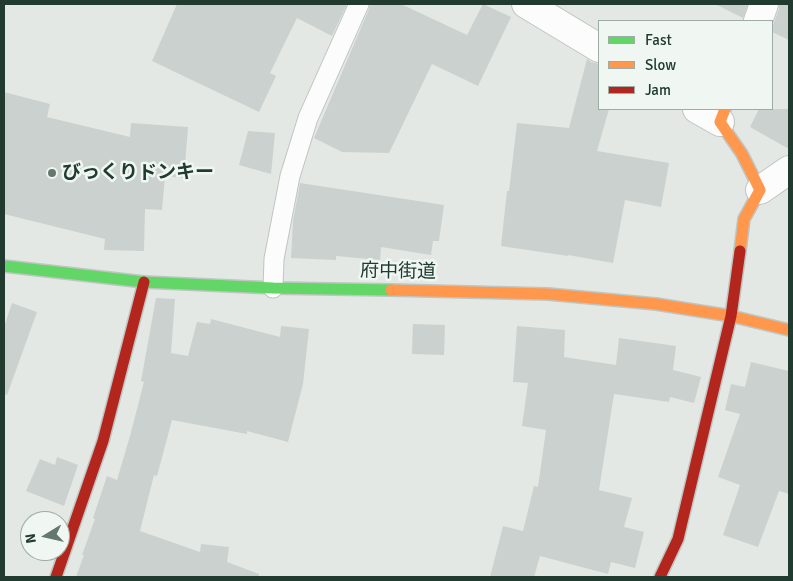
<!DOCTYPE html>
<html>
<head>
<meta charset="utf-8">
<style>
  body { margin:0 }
  #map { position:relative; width:793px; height:581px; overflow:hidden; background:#e3e8e5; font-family:Signika,sans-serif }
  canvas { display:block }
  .frame { position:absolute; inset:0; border:5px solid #213b31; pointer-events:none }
  .legend { position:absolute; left:598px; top:20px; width:175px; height:90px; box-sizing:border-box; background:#f0f7f3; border:1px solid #9daca5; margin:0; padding:6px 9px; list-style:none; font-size:15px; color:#213b31 }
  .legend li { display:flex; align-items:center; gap:10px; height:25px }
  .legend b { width:25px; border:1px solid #9daca5 }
  .north { position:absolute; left:20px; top:511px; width:50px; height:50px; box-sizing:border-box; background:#f0f7f3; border:1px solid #9daca5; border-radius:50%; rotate:261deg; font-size:14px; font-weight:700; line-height:20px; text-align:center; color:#213b31 }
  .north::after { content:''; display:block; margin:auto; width:18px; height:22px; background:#657870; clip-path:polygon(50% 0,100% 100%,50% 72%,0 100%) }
</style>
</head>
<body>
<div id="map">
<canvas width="793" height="581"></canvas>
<div class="frame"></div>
<ul class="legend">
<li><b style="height:6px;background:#63d668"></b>Fast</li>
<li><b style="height:6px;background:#ff974d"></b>Slow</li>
<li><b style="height:6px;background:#b3261e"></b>Jam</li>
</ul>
<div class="north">N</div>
</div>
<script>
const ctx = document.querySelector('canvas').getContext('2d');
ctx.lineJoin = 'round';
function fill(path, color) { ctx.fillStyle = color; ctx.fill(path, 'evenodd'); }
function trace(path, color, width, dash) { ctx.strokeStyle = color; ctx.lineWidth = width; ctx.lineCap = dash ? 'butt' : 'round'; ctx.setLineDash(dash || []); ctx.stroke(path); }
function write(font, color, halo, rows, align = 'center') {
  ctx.font = font + ' Signika,"Noto Sans JP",sans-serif'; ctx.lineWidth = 5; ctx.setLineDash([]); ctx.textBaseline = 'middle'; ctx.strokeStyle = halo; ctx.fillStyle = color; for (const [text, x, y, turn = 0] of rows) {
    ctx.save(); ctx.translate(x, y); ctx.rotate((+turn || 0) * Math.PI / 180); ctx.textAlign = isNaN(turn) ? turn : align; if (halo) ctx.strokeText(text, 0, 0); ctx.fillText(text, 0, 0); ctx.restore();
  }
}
const building = new Path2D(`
  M 177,4 L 347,4 L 332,36 L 297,18 L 270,73 L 276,76 L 259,112 L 152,61 Z
  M 370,4 L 401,4 L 467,35 L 483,4 L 511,17 L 478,86 L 432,64 L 389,153 L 342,152 L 314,138 L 369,9 Z
  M 715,4 L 748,4 L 743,18 Z
  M 779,4 L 789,4 L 789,40 L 772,32 L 772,28 L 779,9 Z
  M 587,59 L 591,62 L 599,64 L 599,109 L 609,109 L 597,151 L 669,163 L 661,207 L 625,200 L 613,263 L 568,255 L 568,256 L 501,246 L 507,191 L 509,191 L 517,123 L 569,128 Z
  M 4,92 L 50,104 L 47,117 L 130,137 L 131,123 L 188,127 L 184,178 L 165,176 L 162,210 L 145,209 L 144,251 L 104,250 L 105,239 L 4,214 Z
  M 759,109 L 789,109 L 789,149 L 750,127 Z
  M 248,131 L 275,133 L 271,174 L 239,165 Z
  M 300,183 L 444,205 L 439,241 L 433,241 L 431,255 L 381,247 L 380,260 L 336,256 L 336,260 L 291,258 L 293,221 Z
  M 156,298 L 175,299 L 171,353 L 188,356 L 197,322 L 210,324 L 211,319 L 280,337 L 281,326 L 309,329 L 303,384 L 288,442 L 247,431 L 247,434 L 172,420 L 157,476 L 154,475 L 140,531 L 200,552 L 201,544 L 229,547 L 227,562 L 259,574 L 259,577 L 76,577 L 84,555 L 82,555 L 95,519 L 93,518 L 107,476 L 117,480 L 130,436 L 144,382 L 141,381 Z
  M 12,303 L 37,312 L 7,395 L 4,394 L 4,327 Z
  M 413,324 L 445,325 L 444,355 L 412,354 Z
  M 517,326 L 565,330 L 564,357 L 616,365 L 619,338 L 676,346 L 673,370 L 701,377 L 694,403 L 670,397 L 669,402 L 614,394 L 599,490 L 632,498 L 624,527 L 644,532 L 635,568 L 611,562 L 608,574 L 540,556 L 534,577 L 490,577 L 503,526 L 523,531 L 534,486 L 538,487 L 546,430 L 522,426 L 528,383 L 513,382 Z
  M 751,362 L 789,371 L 789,494 L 779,491 L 758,547 L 723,535 L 740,485 L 718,477 L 740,414 L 725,410 L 731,384 L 745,387 Z
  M 57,457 L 78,465 L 64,506 L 26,491 L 40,459 L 55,465 Z`);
const lane = new Path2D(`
  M 273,288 L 274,259 L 290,176 L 308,118 L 359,4`);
const street = new Path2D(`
  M 526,4 L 599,48
  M 758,21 L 764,4
  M 697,109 L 720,122
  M 760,190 L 789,170`);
const fast = new Path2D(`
  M 4,266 L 144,282 L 273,288 L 391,290`);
const slow = new Path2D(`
  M 725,109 L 720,122 L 742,154 L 760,190 L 744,219 L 740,251
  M 391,290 L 548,294 L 656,304 L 731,316 L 789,330`);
const jam = new Path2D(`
  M 56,577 L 103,441 L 144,282
  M 660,577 L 678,539 L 731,316 L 740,251`);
const markers = [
  [52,173,5,"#657870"]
];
const poiNames = [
  ["びっくりドンキー",62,173]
];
const streetNames = [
  ["府中街道",398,272,1]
];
fill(building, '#cbd1ce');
trace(lane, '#c0c5c2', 21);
trace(street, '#c0c5c2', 30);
trace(fast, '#bfc6c2', 14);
trace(slow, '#bfc6c2', 14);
trace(jam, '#bfc6c2', 14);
trace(lane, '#fbfcfb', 19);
trace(street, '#fbfcfb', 28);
trace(fast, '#63d668', 11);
trace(slow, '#ff974d', 11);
trace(jam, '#b3261e', 11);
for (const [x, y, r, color] of markers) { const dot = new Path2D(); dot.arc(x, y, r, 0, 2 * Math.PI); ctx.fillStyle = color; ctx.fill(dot); trace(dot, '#f0f7f3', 2); }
write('bold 19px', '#213b31', '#f0f7f3', poiNames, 'left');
write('19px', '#213b31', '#f0f7f3', streetNames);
</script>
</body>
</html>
